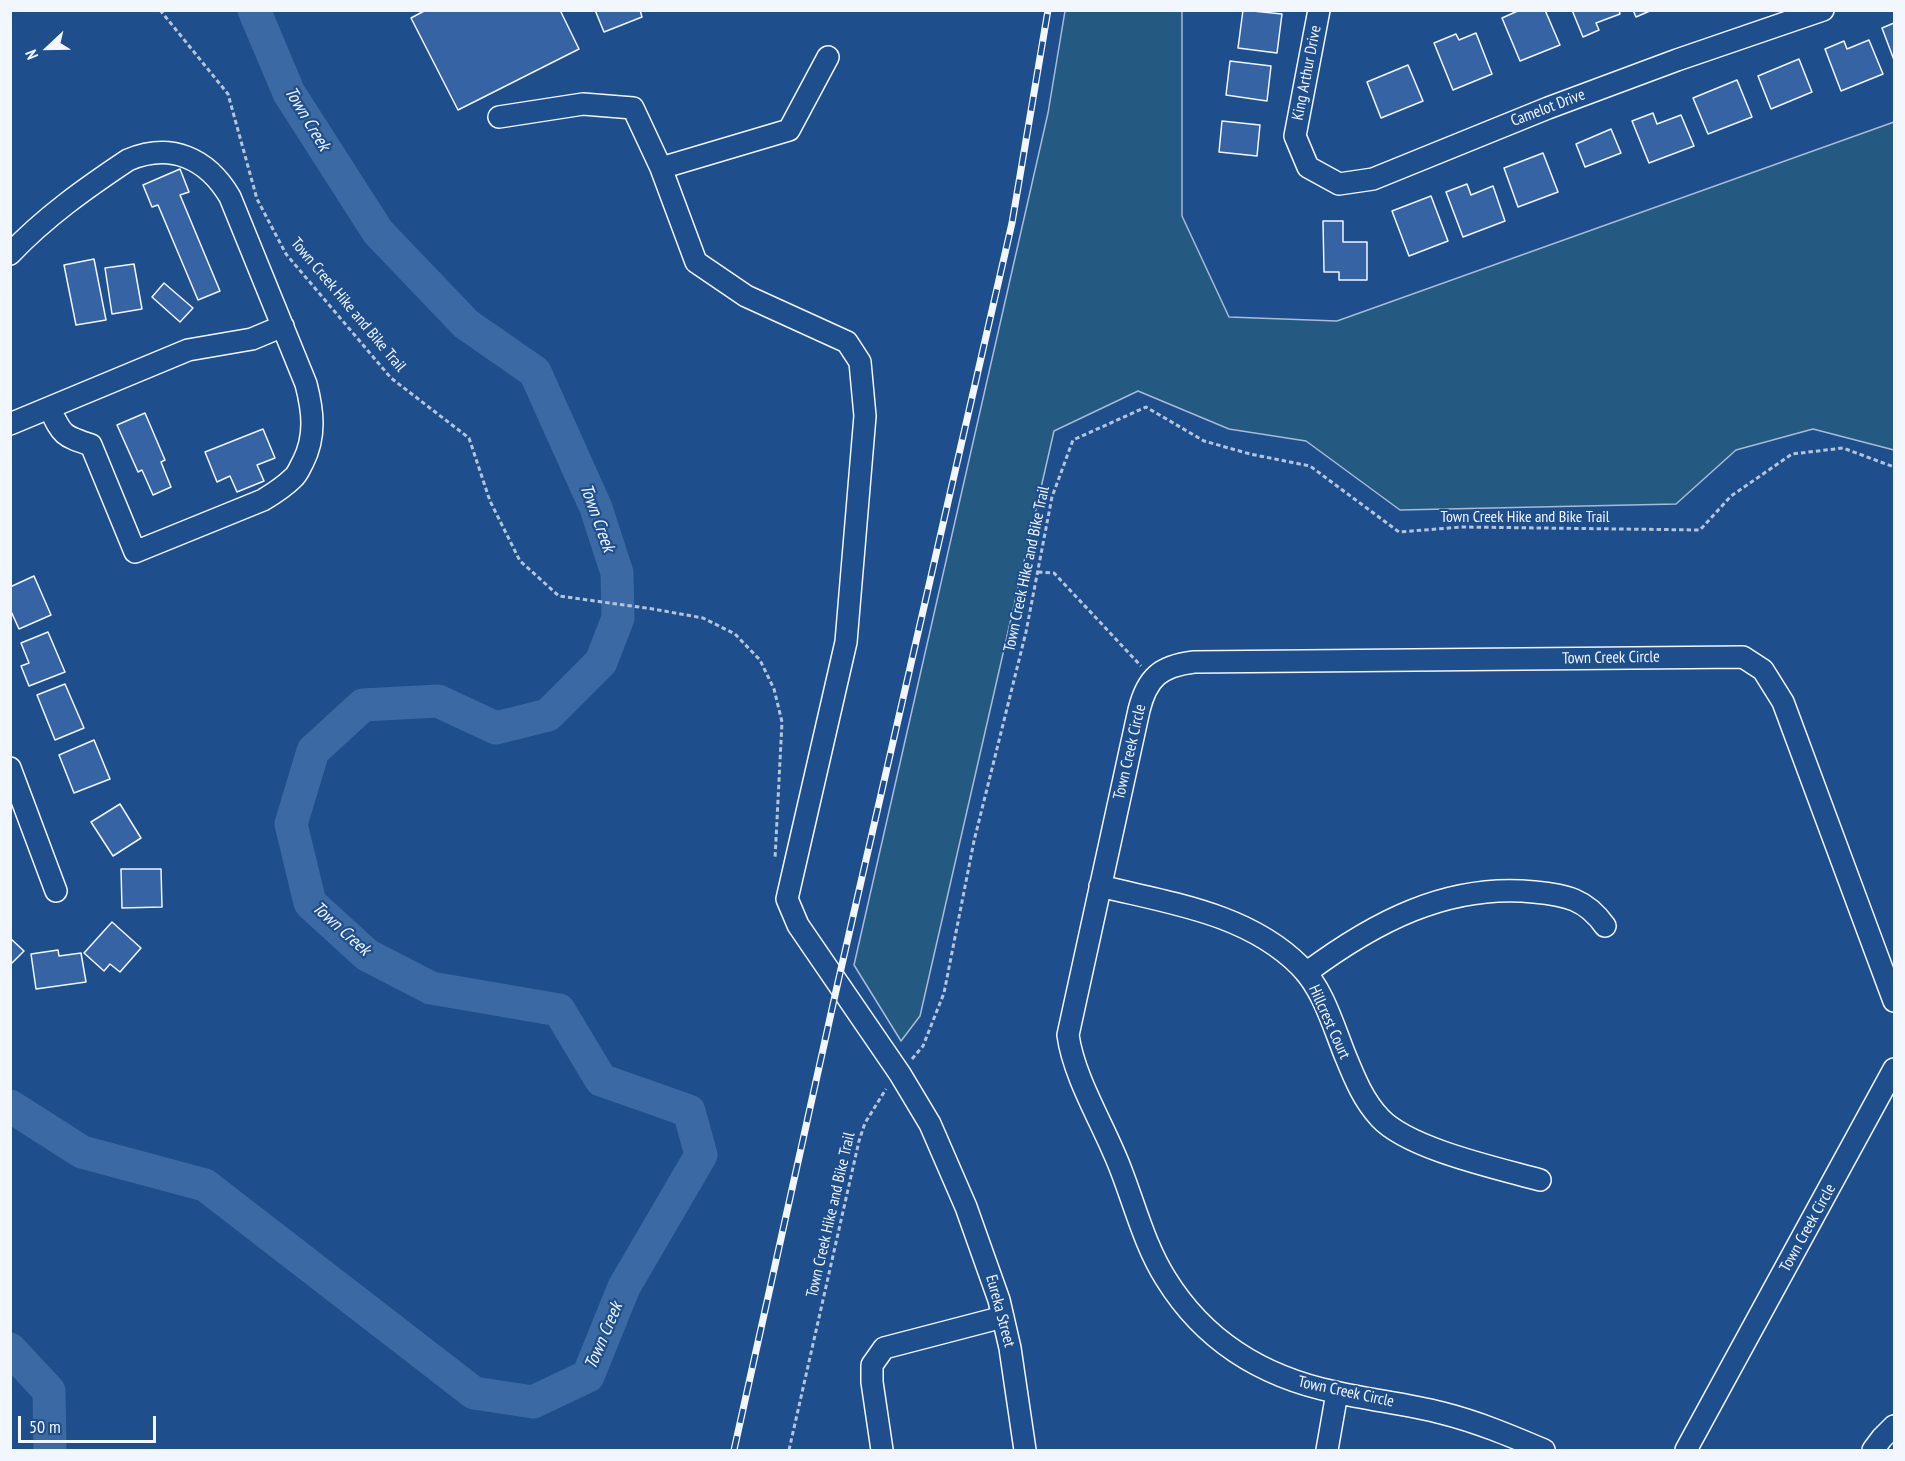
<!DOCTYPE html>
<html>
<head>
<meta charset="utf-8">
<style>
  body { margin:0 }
  #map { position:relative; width:1905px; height:1461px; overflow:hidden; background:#1f4e8c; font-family:"PT Sans Narrow",sans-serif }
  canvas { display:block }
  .frame { position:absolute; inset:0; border:12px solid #f2f6ff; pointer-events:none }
  .north { position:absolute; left:18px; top:18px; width:60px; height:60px; -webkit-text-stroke:4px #1f4e8c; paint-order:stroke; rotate:248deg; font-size:16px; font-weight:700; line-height:24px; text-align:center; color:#f2f6ff }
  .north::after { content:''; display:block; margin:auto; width:21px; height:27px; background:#f2f6ff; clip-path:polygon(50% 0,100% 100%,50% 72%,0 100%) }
  .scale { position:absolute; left:18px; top:1416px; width:138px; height:27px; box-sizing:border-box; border:3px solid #f2f6ff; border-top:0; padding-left:8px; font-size:18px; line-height:21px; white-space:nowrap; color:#f2f6ff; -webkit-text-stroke:4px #1f4e8c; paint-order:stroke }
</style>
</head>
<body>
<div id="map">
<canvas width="1905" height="1461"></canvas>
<div class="frame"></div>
<div class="north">N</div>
<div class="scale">50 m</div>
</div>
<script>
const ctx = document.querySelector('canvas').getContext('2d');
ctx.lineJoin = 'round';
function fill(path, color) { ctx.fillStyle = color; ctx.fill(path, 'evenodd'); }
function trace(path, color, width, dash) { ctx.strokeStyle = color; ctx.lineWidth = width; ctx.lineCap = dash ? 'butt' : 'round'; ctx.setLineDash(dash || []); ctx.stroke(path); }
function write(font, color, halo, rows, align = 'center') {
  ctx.font = font + ' "PT Sans Narrow",sans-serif'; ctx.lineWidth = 4.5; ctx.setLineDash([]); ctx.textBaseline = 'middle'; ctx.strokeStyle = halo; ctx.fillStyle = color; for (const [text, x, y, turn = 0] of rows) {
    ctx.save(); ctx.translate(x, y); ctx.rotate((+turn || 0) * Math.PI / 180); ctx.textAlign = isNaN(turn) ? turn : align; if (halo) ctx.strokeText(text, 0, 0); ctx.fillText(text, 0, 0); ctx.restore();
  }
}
const green = new Path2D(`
  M 1065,11 L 1182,11 L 1182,216 L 1229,317 L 1337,321 L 1894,122 L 1894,450 L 1813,429 L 1736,450 L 1676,504 L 1400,510 L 1306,441 L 1229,429 L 1138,391 L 1054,431 L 920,1016 L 901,1041 L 854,965 L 1048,113 Z`);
const river = new Path2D(`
  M 10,1106 L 82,1152 L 205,1185 L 474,1393 L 533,1402 L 588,1376 L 624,1287 L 701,1155 L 689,1111 L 601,1080 L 559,1010 L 431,988 L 367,955 L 310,903 L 291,824 L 313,751 L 363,705 L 438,701 L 496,728 L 548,715 L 601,662 L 618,618 L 617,573 L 596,508 L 535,372 L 466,324 L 378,232 L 289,93 L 254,10
  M 10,1349 L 49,1391 L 50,1450`);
const building = new Path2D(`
  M 426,10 L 560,10 L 579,49 L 458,110 L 411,18 Z
  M 595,10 L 640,10 L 642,17 L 604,32 Z
  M 1243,10 L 1282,14 L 1277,53 L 1238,48 Z
  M 1520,10 L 1545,10 L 1560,45 L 1520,61 L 1502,18 Z
  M 1572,10 L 1619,10 L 1620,14 L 1596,23 L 1599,30 L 1583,37 Z
  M 1633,10 L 1652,10 L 1636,17 Z
  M 1894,23 L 1894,60 L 1882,28 Z
  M 1476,33 L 1492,74 L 1453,90 L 1434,43 L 1456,34 L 1459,40 Z
  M 1869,40 L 1883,74 L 1841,91 L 1825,49 L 1844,41 L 1847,49 Z
  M 1799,59 L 1812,92 L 1771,109 L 1758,76 Z
  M 1230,61 L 1271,66 L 1267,101 L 1226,95 Z
  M 1408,65 L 1423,101 L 1381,118 L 1367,82 Z
  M 1737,80 L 1752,117 L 1708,134 L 1693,98 Z
  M 1653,113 L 1657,124 L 1681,115 L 1694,146 L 1649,163 L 1632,121 Z
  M 1222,121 L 1260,125 L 1257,156 L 1219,152 Z
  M 1611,129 L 1621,153 L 1585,167 L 1576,144 Z
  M 1543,153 L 1558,192 L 1518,207 L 1504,168 Z
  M 180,169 L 189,192 L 180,195 L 220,291 L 198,300 L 158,205 L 152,207 L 143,185 Z
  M 1467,184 L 1471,195 L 1493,186 L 1505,221 L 1463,237 L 1446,192 Z
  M 1431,196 L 1448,241 L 1409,256 L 1392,211 Z
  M 1323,221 L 1343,221 L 1343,242 L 1367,242 L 1367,280 L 1339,280 L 1339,272 L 1324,272 Z
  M 94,259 L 106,320 L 76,325 L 64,265 Z
  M 134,264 L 142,309 L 112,314 L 105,268 Z
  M 164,283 L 193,308 L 180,322 L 152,297 Z
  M 145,413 L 165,460 L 161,462 L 171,487 L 153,495 L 142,470 L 138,472 L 117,425 Z
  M 263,429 L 275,458 L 257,465 L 264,481 L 237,492 L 230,476 L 217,482 L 205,452 Z
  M 34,576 L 51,615 L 19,629 L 10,609 L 10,587 Z
  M 48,632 L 65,672 L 29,686 L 21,666 L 29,663 L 21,643 Z
  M 65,684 L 84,728 L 55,740 L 37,695 Z
  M 94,740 L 110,779 L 74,793 L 59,755 Z
  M 120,804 L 141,838 L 113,856 L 91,822 Z
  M 121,869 L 161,869 L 162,907 L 122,908 Z
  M 112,922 L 141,948 L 120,972 L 110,964 L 104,971 L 84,953 Z
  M 10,938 L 24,951 L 10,965 Z
  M 58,950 L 59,956 L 81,953 L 86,982 L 36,989 L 31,954 Z`);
const path = new Path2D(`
  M 160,10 L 228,94 L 257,199 L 286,254 L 391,378 L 469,438 L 490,501 L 520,561 L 559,596 L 653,609 L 703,618 L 735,634 L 760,660 L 774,689 L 782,722 L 775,859
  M 1038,572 L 1054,573 L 1141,666
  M 912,1059 L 923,1046 L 944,993 L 974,841 L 1026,632 L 1052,497 L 1073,440 L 1146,407 L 1204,441 L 1250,454 L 1310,466 L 1399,532 L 1462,527 L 1700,530 L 1731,496 L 1792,454 L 1843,448 L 1894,467
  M 789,1450 L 859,1141 L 865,1123 L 886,1089`);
const minor = new Path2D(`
  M 1319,10 L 1295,136 L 1308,167 L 1339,184 L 1373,179 L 1548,108 L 1677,60 L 1823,10
  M 499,117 L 583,104 L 633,108 L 661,168 L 696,262 L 746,296 L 847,342 L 860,362 L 865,416 L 846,642 L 787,899 L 798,925 L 900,1074 L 930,1124 L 966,1207 L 999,1300 L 1010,1348 L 1025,1450
  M 661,168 L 789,130 L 828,57
  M 10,254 C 45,217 86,188 128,160 C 171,142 207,158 230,197 L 306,384 C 313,411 316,436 303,462 C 300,467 298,474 293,478 C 284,487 273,494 263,500 L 135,552 L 91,445 C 63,436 62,435 50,409
  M 10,424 L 188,350 L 252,339 L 283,326
  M 10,768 L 56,891
  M 1100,886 C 1169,903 1247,913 1300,966 C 1323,989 1333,1025 1345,1055 C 1354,1077 1363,1100 1380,1118 C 1409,1149 1497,1168 1540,1180
  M 1306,973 C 1373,923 1447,883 1534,892 C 1566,895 1586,899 1605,926
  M 882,1450 L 872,1382 L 872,1365 L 884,1348 L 1003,1317
  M 1327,1450 L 1337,1393
  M 1544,1450 C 1511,1436 1478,1422 1442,1413 C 1407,1404 1370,1400 1335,1392 C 1263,1377 1205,1342 1166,1279 C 1145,1246 1135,1206 1121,1170 C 1105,1127 1074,1079 1068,1035 L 1139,710 C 1147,678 1160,666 1194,662 L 1743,657 L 1763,670 L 1783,702 L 1894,1001
  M 1686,1450 L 1894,1069
  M 1873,1450 L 1882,1438 L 1894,1426`);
const rail = new Path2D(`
  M 734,1450 L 838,982 L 1012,223 L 1048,10`);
const streetNames = [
  ["King Arthur Drive",1307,73,-79],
  ["Camelot Drive",1548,108,-21],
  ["Town Creek Hike and Bike Trail",348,305,50],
  ["Town Creek Hike and Bike Trail",1525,517],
  ["Town Creek Hike and Bike Trail",1027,569,-78],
  ["Town Creek Circle",1611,658,-1],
  ["Town Creek Circle",1130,752,-77],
  ["Hillcrest Court",1329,1022,66],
  ["Town Creek Hike and Bike Trail",831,1215,-77],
  ["Town Creek Circle",1808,1228,-61],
  ["Eureka Street",1000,1311,75],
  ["Town Creek Circle",1346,1392,12]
];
const waterNames = [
  ["Town Creek",307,119,59],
  ["Town Creek",597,518,70],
  ["Town Creek",341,929,42],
  ["Town Creek",604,1336,-67]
];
fill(green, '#245a82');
trace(green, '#a8bbd7', 1.5);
trace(river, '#3b69a3', 33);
fill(building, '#3563a3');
trace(building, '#f2f6ff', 1.5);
trace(minor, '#f2f6ff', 24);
trace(path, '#b3c4dc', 3, [4.5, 3]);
trace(minor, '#1f4e8c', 21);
trace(rail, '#f2f6ff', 7);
trace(rail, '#1f4e8c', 4.5, [14]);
write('16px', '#f2f6ff', '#1f4e8c', streetNames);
write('italic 18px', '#f2f6ff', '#1f4e8c', waterNames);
</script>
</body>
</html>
